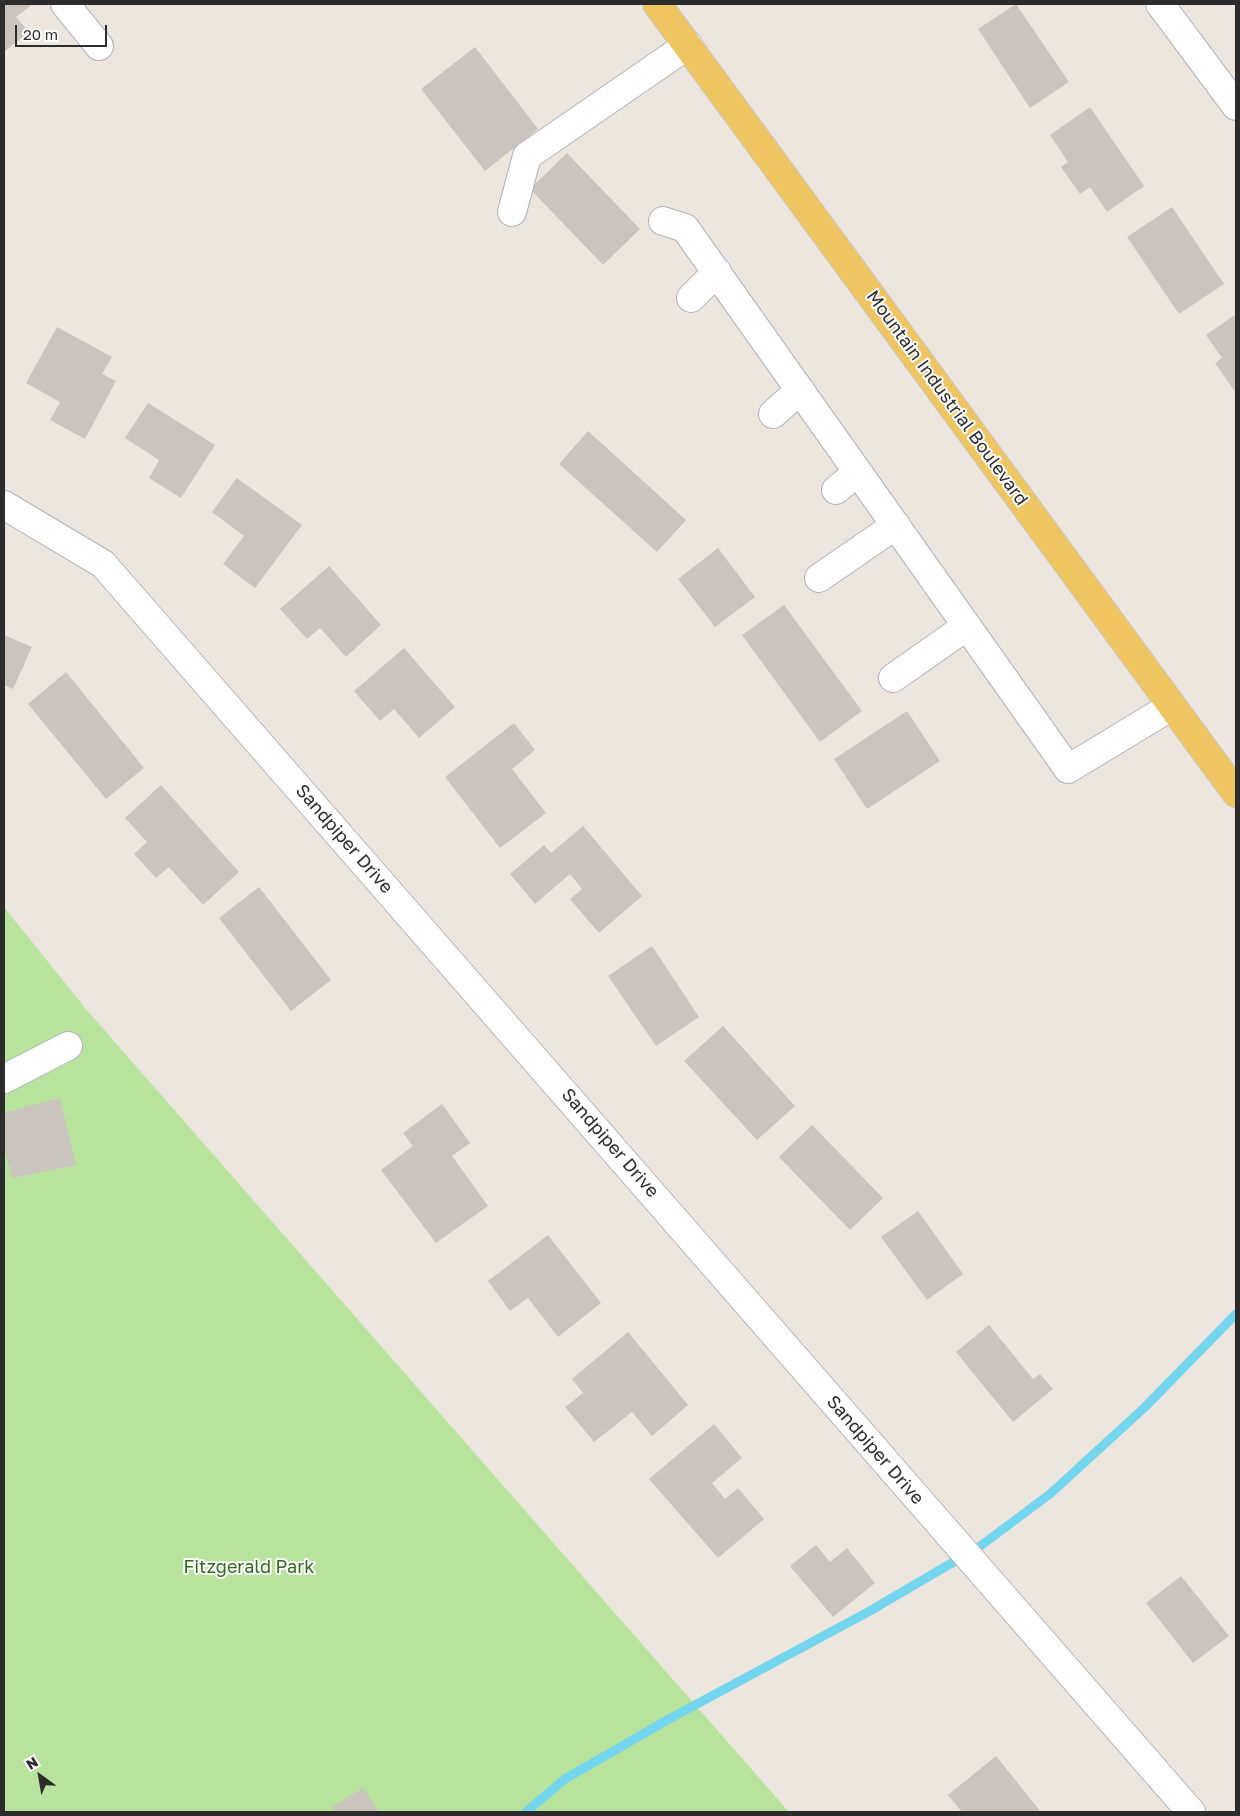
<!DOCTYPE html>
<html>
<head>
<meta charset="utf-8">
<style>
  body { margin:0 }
  #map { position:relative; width:1240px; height:1816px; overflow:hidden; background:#ede6de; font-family:"Golos Text",sans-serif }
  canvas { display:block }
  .frame { position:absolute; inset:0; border:5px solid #2c2c2c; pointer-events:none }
  .north { position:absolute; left:15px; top:1751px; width:50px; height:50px; -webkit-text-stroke:4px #fff; paint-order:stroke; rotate:328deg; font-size:14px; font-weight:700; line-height:20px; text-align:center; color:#2c2c2c }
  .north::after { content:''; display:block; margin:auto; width:18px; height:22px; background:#2c2c2c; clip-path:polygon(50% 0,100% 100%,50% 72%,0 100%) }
  .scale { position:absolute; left:15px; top:25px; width:92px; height:22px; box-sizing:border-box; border:2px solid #2c2c2c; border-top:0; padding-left:6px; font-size:15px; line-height:18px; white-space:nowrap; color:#2c2c2c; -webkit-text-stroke:4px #fff; paint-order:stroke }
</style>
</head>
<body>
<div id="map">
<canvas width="1240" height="1816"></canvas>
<div class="frame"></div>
<div class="north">N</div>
<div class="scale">20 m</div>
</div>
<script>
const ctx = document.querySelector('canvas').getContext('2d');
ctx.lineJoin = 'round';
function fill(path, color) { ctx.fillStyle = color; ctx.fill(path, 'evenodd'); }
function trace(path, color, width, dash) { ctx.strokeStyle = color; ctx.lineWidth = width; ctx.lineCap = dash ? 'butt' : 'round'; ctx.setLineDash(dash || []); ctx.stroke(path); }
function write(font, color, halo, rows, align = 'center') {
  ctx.font = font + ' "Golos Text",sans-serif'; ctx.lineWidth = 4; ctx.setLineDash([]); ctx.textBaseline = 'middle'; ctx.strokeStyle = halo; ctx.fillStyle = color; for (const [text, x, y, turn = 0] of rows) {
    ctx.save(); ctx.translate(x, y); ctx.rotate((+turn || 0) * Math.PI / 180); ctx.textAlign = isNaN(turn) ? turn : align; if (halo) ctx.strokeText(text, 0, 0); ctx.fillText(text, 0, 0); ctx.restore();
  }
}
const green = new Path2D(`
  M 4,907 L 85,1008 L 789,1812 L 4,1812 Z`);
const stream = new Path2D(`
  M 526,1812 L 565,1779 L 669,1719 L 868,1612 L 979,1547 L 1050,1494 L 1144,1408 L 1236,1314`);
const building = new Path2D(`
  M 4,4 L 33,4 L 16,17 L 29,32 L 4,52 Z
  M 1016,4 L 1069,82 L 1030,108 L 978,29 Z
  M 475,47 L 538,129 L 485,171 L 421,89 Z
  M 1090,107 L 1144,186 L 1107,212 L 1090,187 L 1080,194 L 1061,167 L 1068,162 L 1050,135 Z
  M 567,153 L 640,229 L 603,265 L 530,189 Z
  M 1172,207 L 1224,284 L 1179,314 L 1127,237 Z
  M 1236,314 L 1236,393 L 1215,363 L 1222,358 L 1206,335 Z
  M 57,327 L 112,357 L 102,374 L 116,381 L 85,439 L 50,420 L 60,402 L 26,383 Z
  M 148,403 L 215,445 L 181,498 L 149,478 L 159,460 L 125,438 Z
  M 588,431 L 686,520 L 657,552 L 559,464 Z
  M 237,478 L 302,525 L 255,588 L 223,564 L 244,536 L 212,512 Z
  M 718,548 L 755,597 L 715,627 L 678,579 Z
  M 329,566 L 381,625 L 346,657 L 320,628 L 307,639 L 280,609 Z
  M 784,605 L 862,711 L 820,742 L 742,635 Z
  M 4,635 L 32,647 L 13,689 L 4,685 Z
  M 404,648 L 455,707 L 419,738 L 394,709 L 380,721 L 354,691 Z
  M 66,672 L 144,768 L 106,799 L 28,704 Z
  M 907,711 L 940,761 L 867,809 L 834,759 Z
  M 514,723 L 535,750 L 512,769 L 546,813 L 500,848 L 445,777 Z
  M 161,785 L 239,872 L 203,905 L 169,867 L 156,878 L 134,854 L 147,842 L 125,818 Z
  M 583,826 L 642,896 L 599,933 L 570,899 L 582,889 L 570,874 L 535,904 L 510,874 L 544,845 L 551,853 Z
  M 259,887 L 331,980 L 291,1011 L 219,918 Z
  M 652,946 L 699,1017 L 656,1046 L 608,976 Z
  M 723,1026 L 795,1106 L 757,1140 L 684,1061 Z
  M 60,1098 L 76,1165 L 12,1178 L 4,1147 L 4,1113 Z
  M 442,1104 L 470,1143 L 452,1156 L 488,1206 L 436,1243 L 381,1170 L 413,1146 L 403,1133 Z
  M 812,1125 L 883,1198 L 850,1230 L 779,1157 Z
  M 918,1211 L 963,1274 L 927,1300 L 881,1237 Z
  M 548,1235 L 601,1303 L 558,1337 L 528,1298 L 510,1311 L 488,1281 Z
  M 989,1325 L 1033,1379 L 1040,1374 L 1053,1389 L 1013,1422 L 956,1352 Z
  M 628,1332 L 688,1405 L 652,1436 L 632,1412 L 594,1442 L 565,1407 L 583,1393 L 572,1379 Z
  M 714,1424 L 742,1458 L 712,1483 L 725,1499 L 738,1488 L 764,1519 L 718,1558 L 649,1479 Z
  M 816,1545 L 830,1562 L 847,1548 L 875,1583 L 833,1617 L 790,1566 Z
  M 1181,1576 L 1229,1636 L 1193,1663 L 1146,1603 Z
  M 996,1756 L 1041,1812 L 962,1812 L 948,1795 Z
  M 363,1788 L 379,1812 L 335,1812 L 332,1807 Z`);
const minor = new Path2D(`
  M 65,4 L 99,46
  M 1160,4 L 1236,106
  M 512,212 L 527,156 L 688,45
  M 663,221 L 685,228 L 1068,769 L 1172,706
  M 691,298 L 717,272
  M 773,414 L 800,390
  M 836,490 L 858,472
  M 4,505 L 103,564 L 1191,1812
  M 819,578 L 896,525
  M 893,678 L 967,626
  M 4,1079 L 68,1046`);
const major = new Path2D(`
  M 657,4 L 1236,793`);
const streetNames = [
  ["Mountain Industrial Boulevard",947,398,54],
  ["Sandpiper Drive",344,839,49],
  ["Sandpiper Drive",610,1143,49],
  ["Sandpiper Drive",875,1450,49]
];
const parkNames = [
  ["Fitzgerald Park",249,1567]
];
fill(green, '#b8e39c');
trace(stream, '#73d5ee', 9);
fill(building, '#c9c4bd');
trace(minor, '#aeb2bc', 30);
trace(major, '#c8c8c8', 30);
trace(minor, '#fff', 28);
trace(major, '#efc561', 28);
write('18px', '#2c2c2c', '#fff', streetNames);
write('18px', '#30691b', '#fff', parkNames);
</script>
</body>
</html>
